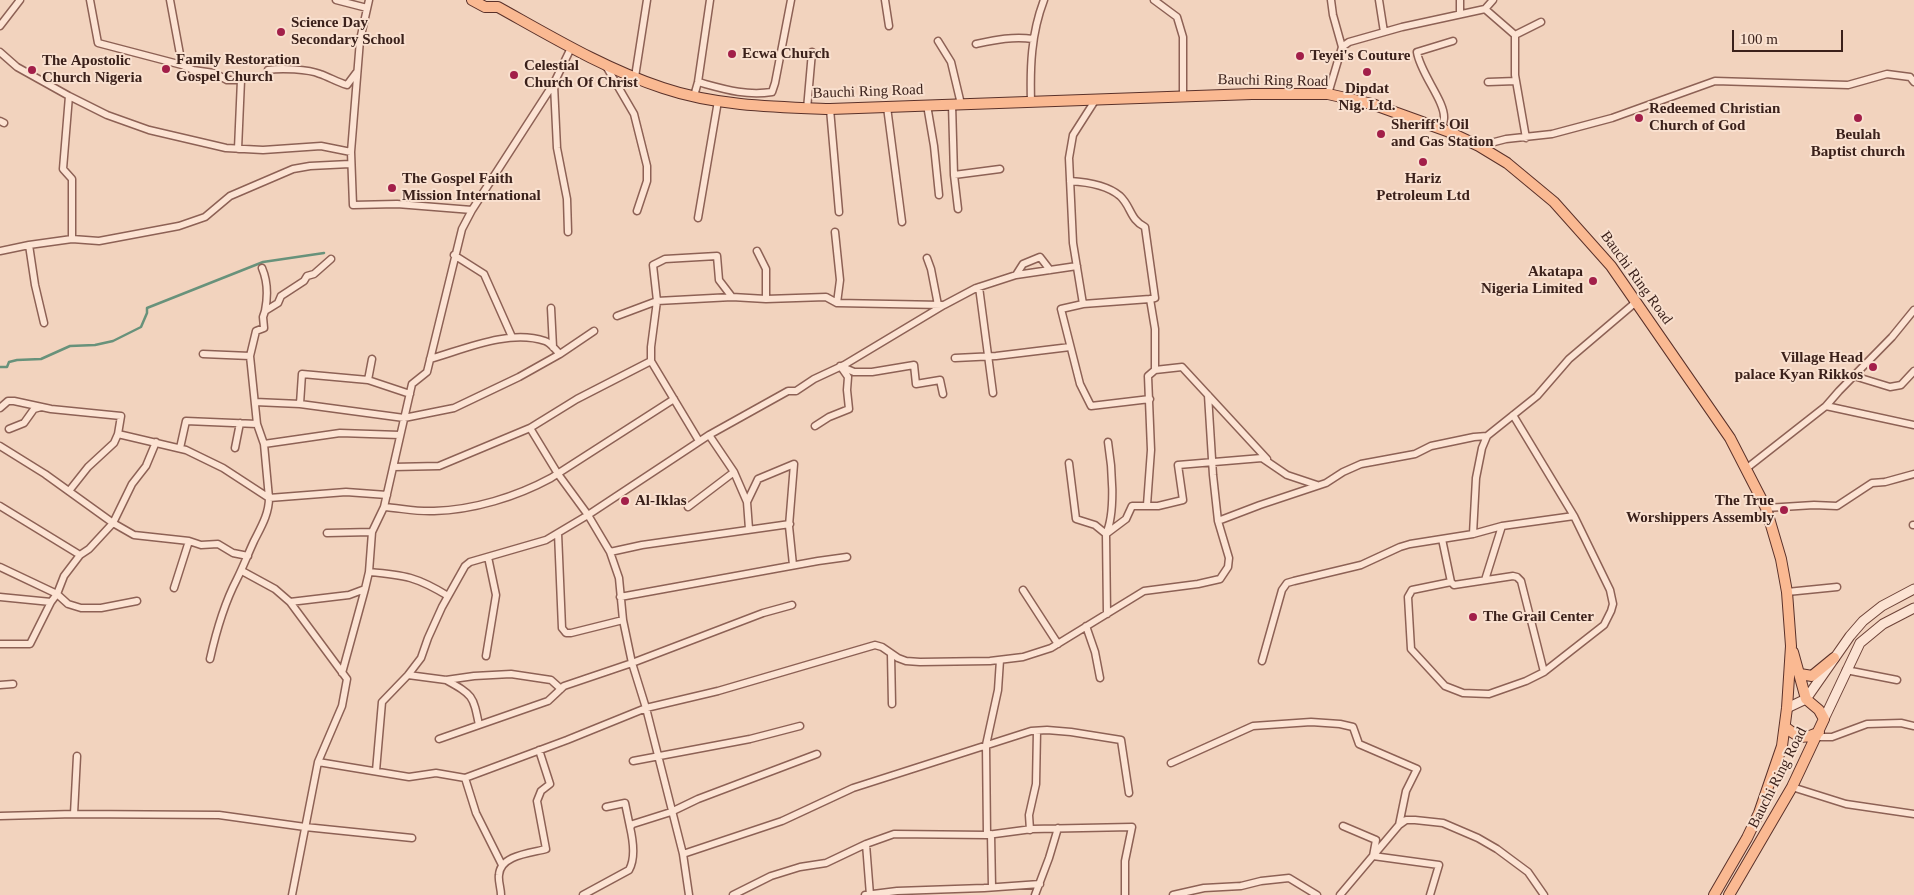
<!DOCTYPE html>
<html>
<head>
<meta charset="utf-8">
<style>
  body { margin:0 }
  #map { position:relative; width:1914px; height:895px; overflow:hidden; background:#f2d3be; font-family:"Times New Roman",serif }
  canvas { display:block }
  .scale { position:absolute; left:1732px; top:30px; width:111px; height:22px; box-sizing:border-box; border:2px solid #3b211b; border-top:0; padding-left:6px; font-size:15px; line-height:18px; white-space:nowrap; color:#3b211b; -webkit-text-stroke:4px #f9e0cf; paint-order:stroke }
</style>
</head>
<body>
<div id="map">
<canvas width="1914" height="895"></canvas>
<div class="scale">100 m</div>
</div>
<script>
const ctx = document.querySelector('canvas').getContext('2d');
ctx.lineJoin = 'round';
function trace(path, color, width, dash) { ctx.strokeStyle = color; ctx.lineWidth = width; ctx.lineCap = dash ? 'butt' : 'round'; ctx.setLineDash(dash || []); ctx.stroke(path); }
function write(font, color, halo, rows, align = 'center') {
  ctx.font = font + ' "Times New Roman",serif'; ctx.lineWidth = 4; ctx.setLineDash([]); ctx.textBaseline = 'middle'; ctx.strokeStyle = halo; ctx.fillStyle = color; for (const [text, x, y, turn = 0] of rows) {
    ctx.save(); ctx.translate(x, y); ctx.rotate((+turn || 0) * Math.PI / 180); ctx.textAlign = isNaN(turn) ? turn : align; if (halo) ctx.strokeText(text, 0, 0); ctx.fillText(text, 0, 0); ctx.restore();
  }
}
const stream = new Path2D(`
  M 0,367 L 7,367 L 9,362 L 17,360 L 41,359 L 70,346 L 95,345 L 113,341 L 141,327 L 147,313 L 147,308 L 263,262 L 324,253`);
const minor = new Path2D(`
  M 90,0 L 98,43 L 182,65 L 170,0
  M 336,0 L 367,8
  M 369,0 L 360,40 L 351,152 L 353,205 L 397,204 L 472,210
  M 885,0 L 889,26
  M 1154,0 L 1177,17 L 1183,37 L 1183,97
  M 1331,0 L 1333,15 L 1342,47
  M 1379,0 L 1384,32
  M 1460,0 L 1460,14
  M 1485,9 L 1515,35
  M 0,26 L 20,0
  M 938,41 L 951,62 L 961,104
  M 976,44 C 995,40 1013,36 1033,39
  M 0,52 L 17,67 L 69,96 L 107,115 L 149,130 L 226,148 L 263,150 L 321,146 L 351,152
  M 182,65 L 193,70 L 214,73 L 227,80 L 241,80 L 238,149
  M 606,66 L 634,114 L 647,166 L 647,181 L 637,211
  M 268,70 C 281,68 308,69 320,74 C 329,77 337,82 347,85 L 356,73
  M 635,77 L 647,0
  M 698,82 C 724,89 745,96 772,92 L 775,83 L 791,0
  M 1488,82 L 1516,81
  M 554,85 L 557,148 L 567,199 L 568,232
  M 1328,94 L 1342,47 L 1349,42 L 1402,27 L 1485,9 L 1493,0
  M 69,96 L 63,169 L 72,179 L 72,239
  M 694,96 L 698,82 L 710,0
  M 1096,99 L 1073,135 L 1069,158 L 1073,243 L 1083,304 L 1150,299 L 1155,329 L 1155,370
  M 1031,102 C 1030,67 1031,34 1044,0
  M 952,104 L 954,175 L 958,209
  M 927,105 L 934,146 L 939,195
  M 887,107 L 902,222
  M 807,109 L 812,52
  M 830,109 L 839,212
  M 0,121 L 4,123
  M 1441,129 C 1442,126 1444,122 1444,118 C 1445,101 1420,73 1417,52 L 1453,41
  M 1526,138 L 1515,75 L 1515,35 L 1541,22
  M 1479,146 L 1506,139 L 1552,134 L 1612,118 L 1715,81 L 1848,85 L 1887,74 L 1910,77 L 1914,82
  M 954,175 L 1000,169
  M 1070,181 C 1087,182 1107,185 1120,196 C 1131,206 1130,220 1145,227 L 1155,298 L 1150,299
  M 698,218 L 718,101
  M 835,232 L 840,280 L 837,303
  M 29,245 L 35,285 L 44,323
  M 0,251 L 29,245 L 72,239 L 99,241 L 179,226 L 205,217 L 230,196 L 293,169 L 310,166 L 350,164
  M 757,251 L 766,269 L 766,299
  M 454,255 L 484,274 L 512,337
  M 927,258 L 931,269 L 938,305
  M 262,268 C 268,282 268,296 265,311
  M 1016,275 L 1077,266
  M 979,287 L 993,393
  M 1083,304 L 1061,309 L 1080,384 L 1091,406 L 1150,399
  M 551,308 L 553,347
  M 617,316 L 657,301 L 653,265 L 665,259 L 717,256 L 719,280 L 732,297
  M 203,354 L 250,356 L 257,424 L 264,444 L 269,498 C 269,514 261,527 254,541 C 248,554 243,567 237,579 C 224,604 216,632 210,659
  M 250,356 L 256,331 L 264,328 L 263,317 L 265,311 L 278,303 L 281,296 L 304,281 L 307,276 L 314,274 L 331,259
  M 955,358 L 996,356 L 1070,347
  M 430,359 C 465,349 509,329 545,341 C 551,343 555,350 560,354
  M 840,366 L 854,372 L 872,372 L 914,365 L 916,384 L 940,380 L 943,394
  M 1854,376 L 1890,387 L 1901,385 L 1914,371
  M 368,380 L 372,359
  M 410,394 L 368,380 L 302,374 L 300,404 L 404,418 L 454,408 L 519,377 L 560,354 L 594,331
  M 1208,395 L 1213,475 L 1218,521
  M 255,402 L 300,404
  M 1826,406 L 1914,425
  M 0,408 L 8,401 L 14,401 L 51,409 L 121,416 L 118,434 L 114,443 L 88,467 L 69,491
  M 815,426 L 829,417 L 849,409 L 847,390 L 848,377 L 841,367
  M 530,428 L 558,474 L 588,515 L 610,552 L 619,578 L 623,620 L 632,663 L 646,708 L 683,854 L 689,895
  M 9,429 L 24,423 L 34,409 L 41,407
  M 118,434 L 186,450 L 223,468 L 269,498 L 346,492 L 387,495
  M 699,441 L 651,361 L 651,347 L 657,301 L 732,297 L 766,299 L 826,297 L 837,303 L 942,305
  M 264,444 L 340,433 L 400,435
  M 0,446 L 45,474 L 113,523 L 134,535 L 189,541 L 201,545 L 218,544 L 233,553 L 248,556
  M 180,448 L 186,421 L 257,424
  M 235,448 L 240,423
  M 1069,463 L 1076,519 L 1095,525 L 1106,534 C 1116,512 1112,466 1108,442
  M 393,467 L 439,466 L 530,428 L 577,399 L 651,361
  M 1747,468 L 1826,406 L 1839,391 L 1892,337 L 1914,310
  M 734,472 L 747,502 L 749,529
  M 747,502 L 758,479 L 794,464 L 789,526 L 793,565
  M 1147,505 L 1151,450 L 1148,376 L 1155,370 L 1182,367 L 1267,459
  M 0,506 L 80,555
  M 384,507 C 400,508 417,512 434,511 C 473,510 516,497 551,478 L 674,399
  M 688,507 L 734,472 L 709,435
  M 1766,508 L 1814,505 L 1837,506 L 1872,483 L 1885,482 L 1914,474
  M 1913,525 L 1914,525
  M 327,533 L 372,532
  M 558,533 L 562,628 L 566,633 L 571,633 L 623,620
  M 1473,534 L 1476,478 L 1482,448 L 1487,436 L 1537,396 L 1569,359 L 1636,302
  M 1442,539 L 1451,582 L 1454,585 L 1513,576 L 1517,577 L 1521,581 L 1544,672
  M 610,552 L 642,545 L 790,524
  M 0,567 L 57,594 L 68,604 L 81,608 L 101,608 L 137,601
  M 242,571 L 275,589 L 290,602 L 347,679 L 342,706 L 318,762 L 292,895
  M 369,572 C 405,575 417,577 448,596
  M 1485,580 L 1502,526
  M 1451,582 L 1412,590 L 1408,597 L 1411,649 L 1445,686 L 1463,693 L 1489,694 L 1526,681 L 1544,672 L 1604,625 L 1611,611 L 1613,604 L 1610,590 L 1574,516 L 1513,415
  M 174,588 L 189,541
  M 1023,590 L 1058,644
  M 1787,592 L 1837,587
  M 0,597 L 51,602
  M 620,597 L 818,561 L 847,557
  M 290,602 L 349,595 L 365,589 L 369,572 L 372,532 L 384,507 L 412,384 L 427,372 L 462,229 L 472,210 L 554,83 L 571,48
  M 1107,614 L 1106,534 L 1126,519 L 1132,506 L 1158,506 L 1183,500 L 1178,465 L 1262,458 L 1287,475 L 1317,485
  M 1086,626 L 1095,652 L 1100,678
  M 0,644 L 30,644 L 51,602 L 57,594 L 64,576 L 80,555 L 89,549 L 113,523 L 132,484 L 146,466 L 156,442
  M 891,654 L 892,704
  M 486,656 L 496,595 L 488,557
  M 1262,661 L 1282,590 L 1287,583 L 1294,581 L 1361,565 L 1400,547 L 1410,544 L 1473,534 L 1502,526 L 1574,516
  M 1846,670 L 1897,680
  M 342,673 L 365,589
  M 408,675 L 446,680 L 474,676 L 511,674 L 551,680 L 561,689
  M 446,680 C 473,695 473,695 479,725
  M 0,685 L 13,684
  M 1815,737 L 1832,737 L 1867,724 L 1901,723 L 1914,726
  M 439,739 L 548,701 L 564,686 L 632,663 L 763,613 L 792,605
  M 633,761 L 750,739 L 800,726
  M 318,762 L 409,777 L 436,773 L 465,778 L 567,740 L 646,708 L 718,691 L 875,645 L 882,647 L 898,658 L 906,661 L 920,662 L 990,661 L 1023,657 L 1051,648 L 1144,591 L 1198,584 L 1220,579 L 1228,567 L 1229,558 L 1218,521 L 1260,505 L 1326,483 L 1343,472 L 1361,464 L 1415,454 L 1431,446 L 1474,437 L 1487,436
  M 1171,763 L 1253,726 L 1311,722 L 1340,724 L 1353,727 L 1359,744 L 1417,769 L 1406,791 L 1399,825
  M 376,771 L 382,702 L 408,675 L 421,658 L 428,638 L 442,607 L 465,566 L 470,562 L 546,540 L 588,515 L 709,435 L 788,391 L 796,391 L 814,379 L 844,365 L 944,305 L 976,288 L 1016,275 L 1023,264 L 1040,257 L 1050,270
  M 465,778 L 476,813 L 502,865
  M 1792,787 L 1846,804 L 1914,814
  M 606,807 L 625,803 L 630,827
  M 74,814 L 77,756
  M 0,816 L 74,814 L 219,815 L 305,827 L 412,838
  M 1343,826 L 1376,840 L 1373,856 L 1439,865 L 1430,895
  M 1030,830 L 1029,815 L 1036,784 L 1037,731
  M 991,834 L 992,887
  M 987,835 L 986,745 L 998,690 L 1000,660
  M 866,844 L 870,895
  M 683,854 L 782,821 L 853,788 L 1031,731 L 1047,730 L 1071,732 L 1121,740 L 1129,793
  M 501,895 C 501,888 498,881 499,875 C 500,855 531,853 546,849 L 537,801 L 541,791 L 550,784 L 539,750
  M 583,895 L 629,870 C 636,858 633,840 630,827 L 633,824 L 671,812 L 698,799 L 817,754
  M 733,895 L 771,876 L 800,867 L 826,863 L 866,844 L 894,834 L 987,835 L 1032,829 L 1132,827 L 1125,861 L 1125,895
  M 865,895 L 897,891 L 984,888 L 1040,884
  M 1035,895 L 1049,858 L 1058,828
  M 1173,895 L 1204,888 L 1241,886 L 1261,881 L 1289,878 L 1317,895
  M 1340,895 L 1399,825 L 1406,820 L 1415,820 L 1443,823 L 1478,838 L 1497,849 L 1528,872 L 1544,895`);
const secondary = new Path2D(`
  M 1787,708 L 1806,699 L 1850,636 L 1863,621 L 1882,606 L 1914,589
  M 1824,719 L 1860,643 L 1883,624 L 1914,608`);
const primary = new Path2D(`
  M 472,0 L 485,7 L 498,7 C 552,37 605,69 663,88 C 716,106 774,107 830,109 L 1252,94 L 1328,94 L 1372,104 L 1447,131 L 1479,146 L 1507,163 L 1554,202 L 1611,266 L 1730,438 L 1766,508 L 1781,559 L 1787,592 L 1791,646 L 1787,708 L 1782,746 L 1759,813 L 1747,838 L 1714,895
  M 1800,674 L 1812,676 L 1834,658
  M 1785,727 C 1799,738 1803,740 1819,732
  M 1729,895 L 1792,787 L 1824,719 L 1819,710 L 1806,699 L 1793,652`);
const markers = [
  [281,32,5,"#a21f49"],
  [732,54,5,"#a21f49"],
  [1300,56,5,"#a21f49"],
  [166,69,5,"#a21f49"],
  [32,70,5,"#a21f49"],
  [1367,72,5,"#a21f49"],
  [514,75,5,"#a21f49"],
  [1639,118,5,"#a21f49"],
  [1858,118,5,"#a21f49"],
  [1381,134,5,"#a21f49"],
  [1423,162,5,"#a21f49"],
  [392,188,5,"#a21f49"],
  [1593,281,5,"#a21f49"],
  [1873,367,5,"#a21f49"],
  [625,501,5,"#a21f49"],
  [1784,510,5,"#a21f49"],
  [1473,617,5,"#a21f49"]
];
const poiNames = [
  ["Science Day",291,23],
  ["Secondary School",291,40],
  ["Ecwa Church",742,54],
  ["Teyei's Couture",1310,56],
  ["Family Restoration",176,60],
  ["Gospel Church",176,77],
  ["The Apostolic",42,61],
  ["Church Nigeria",42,78],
  ["Celestial",524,66],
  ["Church Of Christ",524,83],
  ["Dipdat",1367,89,"center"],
  ["Nig. Ltd.",1367,106,"center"],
  ["Redeemed Christian",1649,109],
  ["Church of God",1649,126],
  ["Sheriff's Oil",1391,125],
  ["and Gas Station",1391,142],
  ["Beulah",1858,135,"center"],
  ["Baptist church",1858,152,"center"],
  ["The Gospel Faith",402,179],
  ["Mission International",402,196],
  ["Hariz",1423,179,"center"],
  ["Petroleum Ltd",1423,196,"center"],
  ["Akatapa",1583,272,"right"],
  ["Nigeria Limited",1583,289,"right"],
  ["Village Head",1863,358,"right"],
  ["palace Kyan Rikkos",1863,375,"right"],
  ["Al-Iklas",635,501],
  ["The True",1774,501,"right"],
  ["Worshippers Assembly",1774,518,"right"],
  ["The Grail Center",1483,617]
];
const streetNames = [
  ["Bauchi Ring Road",1273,81,1],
  ["Bauchi Ring Road",868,92,-2],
  ["Bauchi Ring Road",1636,278,54],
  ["Bauchi Ring Road",1778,778,-63]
];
trace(stream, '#68927b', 2.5);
trace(minor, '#8d6155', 9);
trace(secondary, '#6e4338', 11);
trace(primary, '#5a312a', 12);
trace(minor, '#fce3d3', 6);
trace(secondary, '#fce3d3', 9);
trace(primary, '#fab992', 10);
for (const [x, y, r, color] of markers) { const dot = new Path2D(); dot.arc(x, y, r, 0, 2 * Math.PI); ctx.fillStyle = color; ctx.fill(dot); trace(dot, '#f9e0cf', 2); }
write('bold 15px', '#3b211b', '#f9e0cf', poiNames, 'left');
write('15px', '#3b211b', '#f9e0cf', streetNames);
</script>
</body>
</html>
